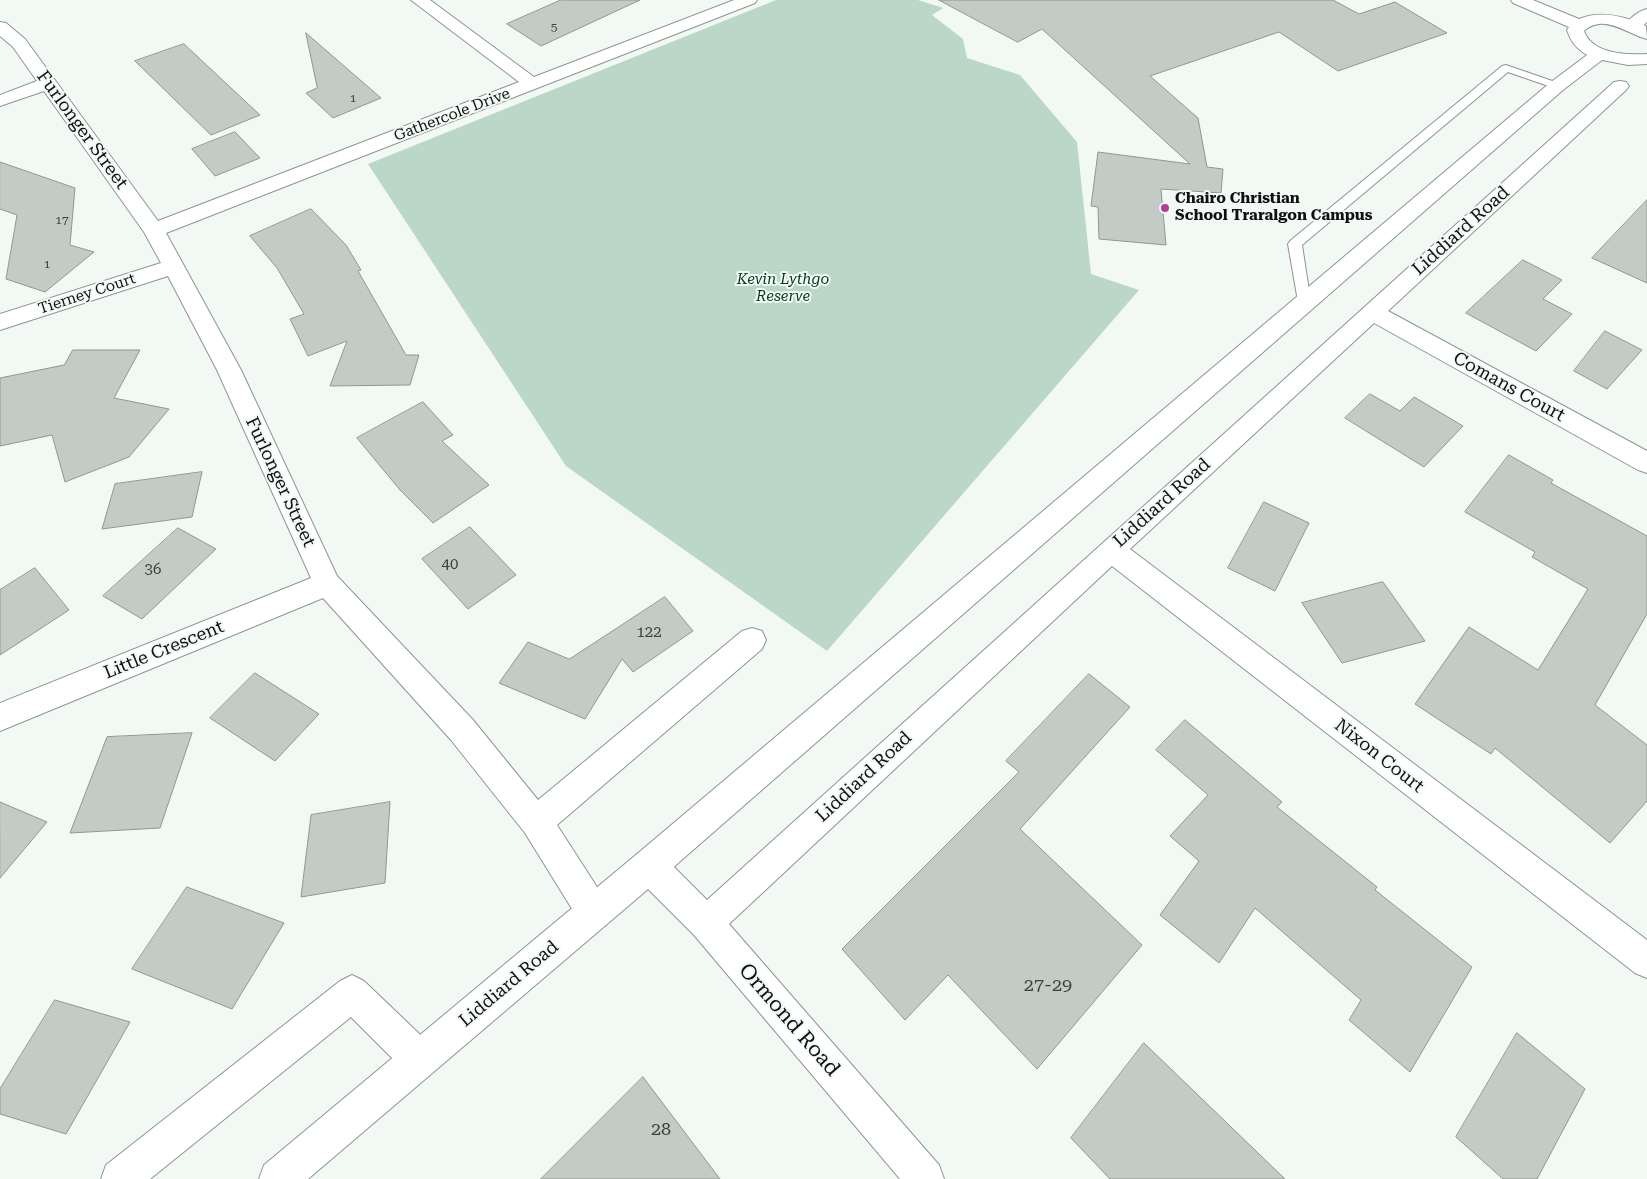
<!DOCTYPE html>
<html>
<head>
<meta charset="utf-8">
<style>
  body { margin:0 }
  canvas { display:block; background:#f2f9f5 }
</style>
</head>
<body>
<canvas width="1647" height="1179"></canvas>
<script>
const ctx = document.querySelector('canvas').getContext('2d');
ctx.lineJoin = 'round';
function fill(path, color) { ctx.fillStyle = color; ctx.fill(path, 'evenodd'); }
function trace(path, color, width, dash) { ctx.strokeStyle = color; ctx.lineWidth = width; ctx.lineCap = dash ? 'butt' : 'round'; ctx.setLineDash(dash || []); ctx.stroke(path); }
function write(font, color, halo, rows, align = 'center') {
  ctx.font = font + ' "Roboto Serif",serif'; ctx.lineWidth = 4; ctx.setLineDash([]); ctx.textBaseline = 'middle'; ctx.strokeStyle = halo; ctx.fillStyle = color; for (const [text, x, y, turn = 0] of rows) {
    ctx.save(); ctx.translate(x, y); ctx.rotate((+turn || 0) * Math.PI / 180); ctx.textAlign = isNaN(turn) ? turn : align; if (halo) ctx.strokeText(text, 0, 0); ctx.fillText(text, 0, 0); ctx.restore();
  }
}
const green = new Path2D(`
  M 776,0 L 918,0 L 943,8 L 932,15 L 963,39 L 967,58 L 1020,75 L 1077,142 L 1091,274 L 1139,290 L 827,651 L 566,466 L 368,164 Z`);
const building = new Path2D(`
  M 561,0 L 640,0 L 541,46 L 507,24 Z
  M 939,0 L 1333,0 L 1359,14 L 1395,2 L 1447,33 L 1338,71 L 1279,32 L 1150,76 L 1198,118 L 1207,167 L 1223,169 L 1221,193 L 1161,189 L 1166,245 L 1099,239 L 1098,207 L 1091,206 L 1098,152 L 1190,164 L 1042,29 L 1018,42 Z
  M 306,33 L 381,98 L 333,118 L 306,93 L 317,88 Z
  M 184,44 L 260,115 L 211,135 L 135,61 Z
  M 235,132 L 260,158 L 215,176 L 192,149 Z
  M 0,162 L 75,188 L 70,245 L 94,252 L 45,292 L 6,279 L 17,215 L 0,209 Z
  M 1647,200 L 1647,283 L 1592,258 Z
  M 311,209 L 346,245 L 361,270 L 358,271 L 406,355 L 419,355 L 410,385 L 330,386 L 347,341 L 308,356 L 290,319 L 304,314 L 277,268 L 250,236 Z
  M 1523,260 L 1562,280 L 1543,299 L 1572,314 L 1536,351 L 1466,313 Z
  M 1605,331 L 1642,350 L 1607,389 L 1574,371 Z
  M 73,350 L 140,350 L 114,398 L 169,409 L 129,457 L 65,482 L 52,435 L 0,446 L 0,378 L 64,365 Z
  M 1370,394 L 1400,411 L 1414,397 L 1463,426 L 1424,467 L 1345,418 Z
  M 423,402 L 453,435 L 442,441 L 489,485 L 433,523 L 400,490 L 357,438 Z
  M 1509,455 L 1553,480 L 1551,483 L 1647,536 L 1647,614 L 1595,705 L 1647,745 L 1647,801 L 1610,843 L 1495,748 L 1491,754 L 1415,704 L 1469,627 L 1538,670 L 1588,589 L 1532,557 L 1535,552 L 1465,512 Z
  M 202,472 L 192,517 L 102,529 L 115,484 Z
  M 1264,502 L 1309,523 L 1275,591 L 1228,568 Z
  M 470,527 L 516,575 L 468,609 L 422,559 Z
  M 178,528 L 216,549 L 142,619 L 103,596 Z
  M 35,568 L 69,610 L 0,655 L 0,590 Z
  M 1383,582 L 1425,641 L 1342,663 L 1302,603 Z
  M 665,597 L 693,631 L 633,672 L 622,659 L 585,719 L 499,683 L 528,642 L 569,659 Z
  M 255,673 L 319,714 L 275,761 L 210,718 Z
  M 1089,674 L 1130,707 L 1020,829 L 1142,945 L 1037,1069 L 948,975 L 905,1020 L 842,949 L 1019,772 L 1006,761 Z
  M 1185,720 L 1282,802 L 1277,807 L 1377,887 L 1375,890 L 1472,967 L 1410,1072 L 1349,1020 L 1361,1000 L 1255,908 L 1219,963 L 1160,915 L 1199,861 L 1170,836 L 1208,795 L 1156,750 Z
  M 192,733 L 160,828 L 70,833 L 107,737 Z
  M 0,802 L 47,822 L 0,878 Z
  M 390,802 L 385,883 L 301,897 L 311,815 Z
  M 187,887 L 284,923 L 232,1009 L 132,969 Z
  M 55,1000 L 130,1022 L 66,1134 L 0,1114 L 0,1089 Z
  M 1517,1033 L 1585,1089 L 1537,1179 L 1503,1179 L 1456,1137 Z
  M 1144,1043 L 1285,1179 L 1110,1179 L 1071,1138 Z
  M 643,1077 L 720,1179 L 541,1179 Z`);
const service = new Path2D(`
  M 1506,65 L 1561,84 L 1563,86 L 1557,89 L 1508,72 L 1302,245 L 1311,304 L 1309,307 L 1299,307 L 1288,244 L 1290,241 L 1502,66 Z`);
const minor = new Path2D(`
  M 411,0 L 430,0 L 534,77 L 734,0 L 757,0 L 755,3 L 166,233 L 241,370 L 337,576 L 473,720 L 538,800 L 742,631 L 752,628 L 762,631 L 766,640 L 762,649 L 557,825 L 606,901 L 611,913 L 606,925 L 594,930 L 582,925 L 525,833 L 451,740 L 323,598 L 0,731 L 0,703 L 311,578 L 217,370 L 168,276 L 0,330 L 0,314 L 161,263 L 144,232 L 44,91 L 0,106 L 0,95 L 37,81 L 13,47 L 0,36 L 0,22 L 6,23 L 25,39 L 158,221 L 519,82 Z
  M 1647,9 L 1647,22 L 1638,30 L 1626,30 L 1624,26 C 1629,19 1638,11 1647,9 Z
  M 1620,81 L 1626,82 L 1629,86 L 1626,90 L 1388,311 L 1647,451 L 1647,473 L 1638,470 L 1374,323 L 1130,549 L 1647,940 L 1647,978 L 1635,973 L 1112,566 L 729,924 L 939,1165 L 944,1179 L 900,1179 L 694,935 L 637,878 L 633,866 L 637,854 L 649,850 L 661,854 L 707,900 L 1614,82 Z
  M 352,975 L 364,981 L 432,1046 L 437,1059 L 432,1072 L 419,1077 L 406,1072 L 351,1017 L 150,1179 L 101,1179 L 106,1165 L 340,981 Z`);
const tertiary = new Path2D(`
  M 1511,0 L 1533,0 L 1579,19 C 1601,10 1624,16 1646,26 L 1647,39 C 1627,34 1604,13 1584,31 C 1592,54 1626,55 1647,54 L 1647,64 L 1628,65 L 1602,60 L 1563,90 L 661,878 L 308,1179 L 259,1179 L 264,1165 L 637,854 L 1551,82 L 1587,55 C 1576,48 1571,42 1567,30 L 1569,27 L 1513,3 Z`);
const markers = [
  [1165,208,5,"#b33d94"]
];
const farNumbernames = [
  ["5",554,27],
  ["1",353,98],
  ["17",62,220],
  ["1",47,264]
];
const farStreetnames = [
  ["Gathercole Drive",452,115,-21],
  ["Tierney Court",87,294,-18]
];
const farPoinames = [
  ["Chairo Christian",1175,199],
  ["School Traralgon Campus",1175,216]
];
const farParknames = [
  ["Kevin Lythgo",783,280],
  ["Reserve",783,297]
];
const numberNames = [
  ["40",450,565],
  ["36",153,570],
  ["122",649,633]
];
const streetNames = [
  ["Furlonger Street",82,130,54],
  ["Liddiard Road",1461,231,-42],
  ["Comans Court",1509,387,29],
  ["Furlonger Street",280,482,65],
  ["Liddiard Road",1162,503,-42],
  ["Little Crescent",164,650,-22],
  ["Nixon Court",1379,756,38],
  ["Liddiard Road",864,777,-43],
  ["Liddiard Road",509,984,-40]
];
const nearNumbernames = [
  ["27-29",1048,986],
  ["28",661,1130]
];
const nearStreetnames = [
  ["Ormond Road",789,1020,49]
];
fill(green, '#bad7c8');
fill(building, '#c3cbc7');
trace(building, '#909793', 1);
trace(service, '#8e9591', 2);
trace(minor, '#8e9591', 2);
trace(tertiary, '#8e9591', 2);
fill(service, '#fff');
fill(minor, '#fff');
fill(tertiary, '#fff');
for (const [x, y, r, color] of markers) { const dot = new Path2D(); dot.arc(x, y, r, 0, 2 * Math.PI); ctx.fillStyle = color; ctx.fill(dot); trace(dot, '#f2f9f5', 2); }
write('12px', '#3b403d', null, farNumbernames);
write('15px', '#0e110f', '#f2f9f5', farStreetnames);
write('bold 15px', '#0e110f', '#f2f9f5', farPoinames, 'left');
write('italic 15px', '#023825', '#f2f9f5', farParknames);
write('15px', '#3b403d', null, numberNames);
write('18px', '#0e110f', '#f2f9f5', streetNames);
write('18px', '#3b403d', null, nearNumbernames);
write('21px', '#0e110f', '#f2f9f5', nearStreetnames);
</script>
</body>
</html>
